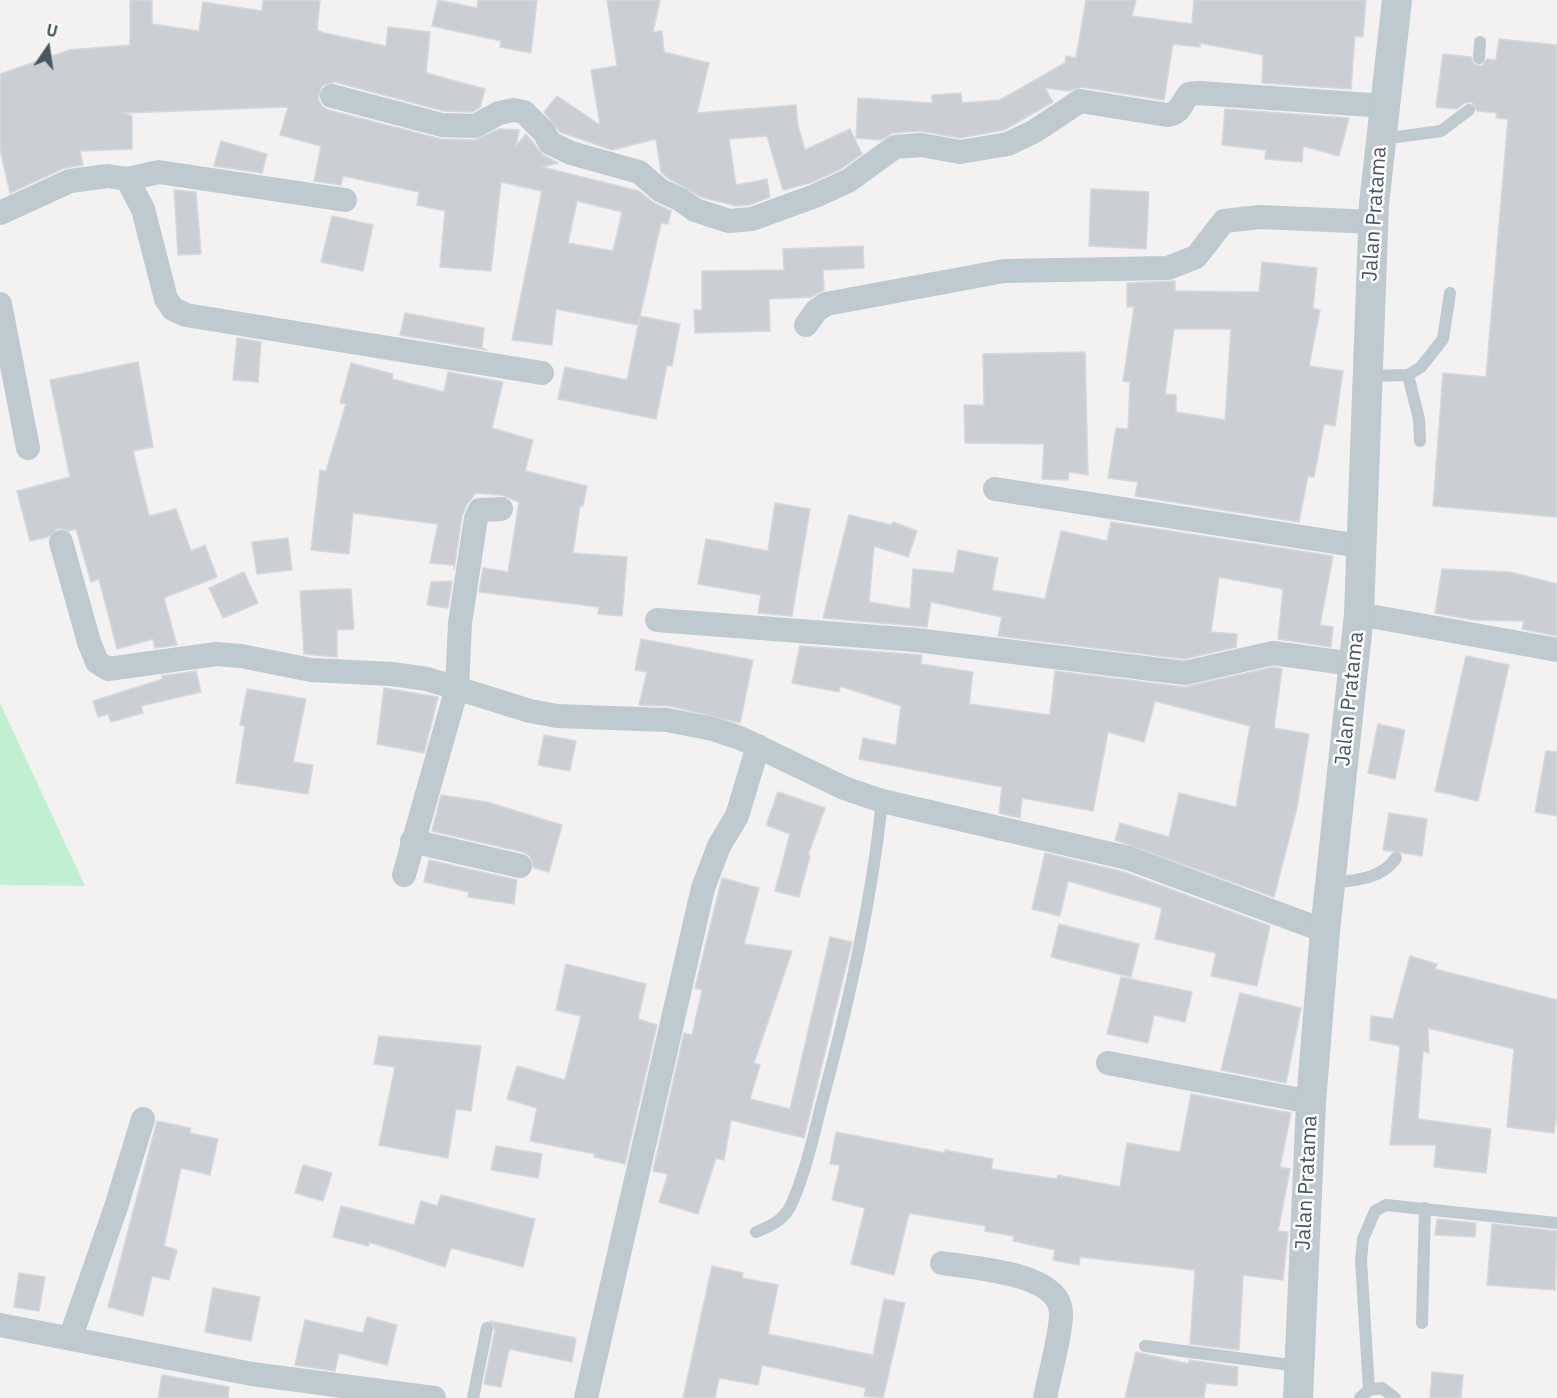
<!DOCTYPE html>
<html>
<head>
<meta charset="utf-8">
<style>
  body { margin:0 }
  #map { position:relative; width:1557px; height:1398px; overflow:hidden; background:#f3f1f1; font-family:"IBM Plex Sans",sans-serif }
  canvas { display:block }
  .north { position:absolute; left:18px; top:18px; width:60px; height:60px; -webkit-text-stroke:4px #fff; paint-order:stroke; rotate:13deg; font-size:16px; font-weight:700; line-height:24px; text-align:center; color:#49555f }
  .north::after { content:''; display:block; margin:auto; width:21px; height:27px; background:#49555f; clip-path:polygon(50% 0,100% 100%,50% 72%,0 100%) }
</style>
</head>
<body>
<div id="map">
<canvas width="1557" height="1398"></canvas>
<div class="north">U</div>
</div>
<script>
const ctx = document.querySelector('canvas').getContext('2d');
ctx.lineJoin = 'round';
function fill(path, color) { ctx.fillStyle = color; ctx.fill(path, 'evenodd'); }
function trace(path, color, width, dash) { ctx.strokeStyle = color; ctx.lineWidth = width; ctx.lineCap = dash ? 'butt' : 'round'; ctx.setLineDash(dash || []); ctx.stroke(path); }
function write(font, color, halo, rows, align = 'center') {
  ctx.font = font + ' "IBM Plex Sans",sans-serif'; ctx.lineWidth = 5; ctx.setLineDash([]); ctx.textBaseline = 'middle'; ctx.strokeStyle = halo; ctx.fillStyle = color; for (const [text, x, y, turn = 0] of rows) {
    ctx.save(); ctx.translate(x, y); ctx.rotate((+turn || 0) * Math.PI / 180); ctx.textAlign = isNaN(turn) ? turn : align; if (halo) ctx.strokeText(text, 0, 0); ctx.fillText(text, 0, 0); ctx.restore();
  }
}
const green = new Path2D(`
  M 0,703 L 85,886 L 0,885 Z`);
const building = new Path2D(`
  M 130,0 L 152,0 L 152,24 L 199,31 L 203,2 L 262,11 L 263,0 L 320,0 L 317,30 L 324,33 L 386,46 L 388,27 L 430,32 L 426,73 L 485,89 L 480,107 L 472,112 L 444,111 L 335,82 L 322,86 L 318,99 L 322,106 L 328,110 L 441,139 L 475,140 L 499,129 L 519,130 L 516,146 L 526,134 L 543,155 L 558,163 L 542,167 L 639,191 L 654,203 L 671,211 L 668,224 L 661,223 L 638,325 L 556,309 L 552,345 L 512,340 L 542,191 L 501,182 L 491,271 L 440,267 L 445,211 L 417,205 L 419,192 L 343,176 L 341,185 L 314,181 L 321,146 L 280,135 L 288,107 L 123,113 L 132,116 L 132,149 L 80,151 L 83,165 L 64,168 L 10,193 L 0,149 L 0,74 L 69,50 L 130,45 ZM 577,201 L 622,212 L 613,251 L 568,243 Z
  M 438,0 L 477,8 L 478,0 L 537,0 L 531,53 L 500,47 L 501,41 L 432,26 Z
  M 607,0 L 660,0 L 653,32 L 662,31 L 664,52 L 709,63 L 697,113 L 796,105 L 798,126 L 805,150 L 850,129 L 862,154 L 841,169 L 810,183 L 783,190 L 767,136 L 729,139 L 736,185 L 767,179 L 770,197 L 749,205 L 736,206 L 701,197 L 668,178 L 661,172 L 656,139 L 612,150 L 560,132 L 544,112 L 557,96 L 600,125 L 591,70 L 617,66 Z
  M 1086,0 L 1136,0 L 1132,16 L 1192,24 L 1194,0 L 1366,0 L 1363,37 L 1355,36 L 1351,89 L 1262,83 L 1263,55 L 1200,43 L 1200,47 L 1173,44 L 1164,100 L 1082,87 L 1069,91 L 1045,88 L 1053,102 L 1004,130 L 960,138 L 920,131 L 893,133 L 881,140 L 856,138 L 858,98 L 932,103 L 932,95 L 961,93 L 962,103 L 1000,100 L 1065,63 L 1066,56 L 1076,58 Z
  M 1499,39 L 1557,45 L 1557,517 L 1433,506 L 1443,373 L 1486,377 L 1508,119 L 1496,118 L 1497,113 L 1477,111 L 1472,102 L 1465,103 L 1457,109 L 1436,107 L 1443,54 L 1471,57 L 1474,64 L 1482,66 L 1487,59 L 1496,60 Z
  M 1225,109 L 1349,118 L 1339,156 L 1303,146 L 1302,162 L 1265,159 L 1266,150 L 1222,145 Z
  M 221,141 L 267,154 L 262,173 L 214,166 Z
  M 1091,189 L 1149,192 L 1146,249 L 1089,246 Z
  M 174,190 L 196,192 L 201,254 L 178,255 Z
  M 332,216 L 373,225 L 363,271 L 321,262 Z
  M 863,246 L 864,268 L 823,270 L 824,290 L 811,297 L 769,299 L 770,331 L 695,333 L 694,310 L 702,310 L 702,271 L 784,270 L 783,249 Z
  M 1262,262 L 1317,268 L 1313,308 L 1320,310 L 1309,366 L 1343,371 L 1335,426 L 1324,424 L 1314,477 L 1308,476 L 1299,522 L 1135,496 L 1138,482 L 1108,478 L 1116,428 L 1128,429 L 1130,382 L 1123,381 L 1134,307 L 1127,307 L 1127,283 L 1175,281 L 1175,291 L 1259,292 ZM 1174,329 L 1231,329 L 1225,420 L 1176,412 L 1176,395 L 1165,394 Z
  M 405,313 L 484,328 L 482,348 L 487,350 L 400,335 Z
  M 640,316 L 680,324 L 672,366 L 667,365 L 656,419 L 558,399 L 565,367 L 627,380 Z
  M 237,338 L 261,342 L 258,382 L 233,380 Z
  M 1085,352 L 1088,475 L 1069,472 L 1068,480 L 1042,479 L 1044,444 L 965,443 L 964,405 L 984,405 L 983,354 Z
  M 138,362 L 153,447 L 133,451 L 149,516 L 176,509 L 191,551 L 205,545 L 217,577 L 164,598 L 177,645 L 155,648 L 153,639 L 117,649 L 99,579 L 91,582 L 76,529 L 69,531 L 58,528 L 48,537 L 30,541 L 17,491 L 70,477 L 50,380 Z
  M 351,363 L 393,374 L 392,379 L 444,392 L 448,372 L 503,382 L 492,428 L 533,440 L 525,471 L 587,486 L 583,506 L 580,506 L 573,553 L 627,557 L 622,616 L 598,614 L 599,607 L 479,592 L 483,568 L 508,572 L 519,502 L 501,495 L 476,493 L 467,504 L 462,516 L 454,570 L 454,565 L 430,563 L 438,524 L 353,513 L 349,554 L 311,550 L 320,470 L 326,471 L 346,404 L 340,403 Z
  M 775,503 L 810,509 L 792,616 L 758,613 L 761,595 L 698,584 L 706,539 L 768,551 Z
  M 849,515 L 892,525 L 893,522 L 917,531 L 908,557 L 874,546 L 869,602 L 910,609 L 913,569 L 954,573 L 958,550 L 998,558 L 992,590 L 1045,599 L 1061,531 L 1107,541 L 1111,522 L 1333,556 L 1320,625 L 1333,627 L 1331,647 L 1278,639 L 1283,589 L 1219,577 L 1211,632 L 1237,634 L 1236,647 L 1184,659 L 998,636 L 1002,617 L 931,602 L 927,627 L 823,618 Z
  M 288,538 L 292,570 L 257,574 L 252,542 Z
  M 1442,569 L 1510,572 L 1557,584 L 1557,636 L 1522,629 L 1524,621 L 1474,620 L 1435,613 Z
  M 244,572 L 258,603 L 223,618 L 209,588 Z
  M 452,581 L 448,608 L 427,605 L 431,582 Z
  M 342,589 L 351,589 L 354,629 L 337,630 L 337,657 L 304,654 L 300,591 Z
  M 641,639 L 753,660 L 740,723 L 670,706 L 639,705 L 647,672 L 635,670 Z
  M 800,646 L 922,655 L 921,664 L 973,672 L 969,704 L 1050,715 L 1055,671 L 1184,687 L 1274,667 L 1282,669 L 1274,728 L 1309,734 L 1297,808 L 1274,897 L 1115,840 L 1120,823 L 1169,837 L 1179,793 L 1236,807 L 1250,726 L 1155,701 L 1144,742 L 1108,732 L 1093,811 L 1022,798 L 1020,818 L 999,813 L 1002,787 L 859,759 L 863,738 L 896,745 L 901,706 L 840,686 L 839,692 L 792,683 Z
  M 1466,656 L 1509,665 L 1478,801 L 1435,791 Z
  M 196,671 L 201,692 L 141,706 L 143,713 L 111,722 L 108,714 L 98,717 L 93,701 L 163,679 L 162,676 Z
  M 384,688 L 438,697 L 424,753 L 377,744 Z
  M 247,689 L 306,699 L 293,762 L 313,765 L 308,794 L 236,783 L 245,726 L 240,725 Z
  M 1378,724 L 1405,730 L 1395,779 L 1368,773 Z
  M 544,735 L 576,741 L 570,771 L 538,765 Z
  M 1546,751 L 1557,752 L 1557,816 L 1535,812 Z
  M 778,792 L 825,808 L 808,855 L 810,856 L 799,897 L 775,891 L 790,834 L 766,825 Z
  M 441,795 L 487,802 L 562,825 L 549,872 L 534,868 L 530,856 L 523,852 L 432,831 Z
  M 1389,813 L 1427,819 L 1422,856 L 1383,850 Z
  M 1045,853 L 1124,872 L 1270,926 L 1257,986 L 1211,976 L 1216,953 L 1155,939 L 1162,908 L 1068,881 L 1060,916 L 1032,909 Z
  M 429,860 L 517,880 L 514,904 L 468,897 L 469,892 L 424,882 Z
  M 722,878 L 759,888 L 744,944 L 792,951 L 754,1063 L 760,1065 L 750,1099 L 790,1109 L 830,937 L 852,942 L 804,1138 L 731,1120 L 724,1160 L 716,1158 L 698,1214 L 659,1202 L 668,1174 L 653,1171 L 684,1033 L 692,1035 L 702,990 L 695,988 Z
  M 1059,924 L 1139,944 L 1131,977 L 1051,957 Z
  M 1410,956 L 1437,964 L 1435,969 L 1557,1000 L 1557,1111 L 1554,1133 L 1507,1127 L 1514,1049 L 1428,1028 L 1429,1053 L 1423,1051 L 1418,1119 L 1491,1129 L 1486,1173 L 1434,1167 L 1436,1145 L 1390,1145 L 1400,1046 L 1370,1040 L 1371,1016 L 1393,1019 Z
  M 566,964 L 646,984 L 638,1019 L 657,1025 L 625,1164 L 594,1157 L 595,1154 L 530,1141 L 537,1108 L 507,1099 L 517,1066 L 565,1080 L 581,1016 L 556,1010 Z
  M 1121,977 L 1192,992 L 1185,1022 L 1154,1015 L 1148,1043 L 1107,1034 Z
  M 1240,993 L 1301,1008 L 1286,1083 L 1221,1070 Z
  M 379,1036 L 481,1046 L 471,1111 L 456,1109 L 448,1158 L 379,1145 L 395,1067 L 374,1064 Z
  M 1191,1094 L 1291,1113 L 1280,1167 L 1290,1169 L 1278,1231 L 1288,1232 L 1283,1280 L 1243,1275 L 1239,1350 L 1190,1344 L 1195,1270 L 1080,1257 L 1079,1265 L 1053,1260 L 1055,1250 L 1013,1241 L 1014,1236 L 985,1231 L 986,1226 L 909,1213 L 894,1275 L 851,1264 L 865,1208 L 832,1200 L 840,1165 L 830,1164 L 836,1132 L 945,1153 L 945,1150 L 993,1159 L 991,1169 L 1057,1179 L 1058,1175 L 1120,1187 L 1127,1143 L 1180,1152 Z
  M 157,1121 L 190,1128 L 190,1133 L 218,1139 L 210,1175 L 181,1168 L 164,1246 L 177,1250 L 169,1280 L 152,1276 L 143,1316 L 108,1307 Z
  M 496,1146 L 542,1154 L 538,1178 L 491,1170 Z
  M 303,1165 L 332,1173 L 323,1201 L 295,1193 Z
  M 441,1195 L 535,1219 L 523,1267 L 451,1248 L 445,1267 L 369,1242 L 368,1246 L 333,1237 L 341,1206 L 414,1225 L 421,1201 L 437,1206 Z
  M 1437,1219 L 1476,1223 L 1475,1237 L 1435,1235 Z
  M 1492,1224 L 1557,1231 L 1555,1290 L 1487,1285 Z
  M 712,1266 L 743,1273 L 742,1278 L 778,1285 L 768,1334 L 873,1355 L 884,1299 L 905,1303 L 883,1398 L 864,1396 L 866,1388 L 762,1365 L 758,1385 L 719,1378 L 715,1398 L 683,1398 Z
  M 19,1273 L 45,1277 L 39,1311 L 14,1307 Z
  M 213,1288 L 260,1297 L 251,1341 L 205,1332 Z
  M 367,1317 L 397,1325 L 387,1365 L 339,1353 L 335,1371 L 295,1365 L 305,1320 L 363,1333 Z
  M 490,1321 L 576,1338 L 572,1362 L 509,1349 L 501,1387 L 484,1384 L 495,1330 Z
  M 1136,1352 L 1189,1364 L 1189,1360 L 1238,1367 L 1237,1386 L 1206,1383 L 1204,1398 L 1125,1398 Z
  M 1432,1372 L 1463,1375 L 1461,1398 L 1430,1398 Z
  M 162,1375 L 229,1387 L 228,1398 L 158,1398 Z`);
const service = new Path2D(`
  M 1479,58 L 1480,42
  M 1382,139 L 1441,131 L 1469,110
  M 1408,375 L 1419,419 L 1420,441
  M 1368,376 L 1408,375 L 1421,367 L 1443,339 L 1450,293
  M 1330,883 C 1354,880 1381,880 1396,858
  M 756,1232 C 771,1226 784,1220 791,1205 C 807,1170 815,1128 825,1091 C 850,996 872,900 882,801
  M 1422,1323 L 1425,1208
  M 1145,1346 L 1298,1366
  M 1369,1390 L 1361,1260 L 1363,1239 L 1375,1211 L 1386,1205 L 1557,1223
  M 473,1398 L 487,1328
  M 1360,1398 L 1369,1390 L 1382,1388 L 1395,1398`);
const minor = new Path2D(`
  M 332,96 L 442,125 L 475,126 L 499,113 L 514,110 L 524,112 L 544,132 L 550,143 L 571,153 L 639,172 L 660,190 L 681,200 L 695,210 L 729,221 L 752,219 L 815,196 L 848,181 L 895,147 L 921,145 L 960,152 L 1008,144 L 1035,131 L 1080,101 L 1167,115 C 1181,114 1181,103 1189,94 L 1199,93 L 1385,106
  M 127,179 L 143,209 L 166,299 L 173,309 L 186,315 L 542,373
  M 0,213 L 70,181 L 108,176 L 127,179 L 159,172 L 345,200
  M 0,304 L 28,448
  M 806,325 L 816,311 L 826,304 L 1004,271 L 1168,268 L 1196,257 L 1224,221 L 1260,217 L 1374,222
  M 995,489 L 1360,546
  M 61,542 L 89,642 L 97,662 L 108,669 L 216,654 L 241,656 L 311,670 L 392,674 L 427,679 L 530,711 L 557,716 L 667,720 L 713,729 L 740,738 L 844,788 L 882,801 L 1128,858 L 1325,931
  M 1359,614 L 1557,650
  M 657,620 L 916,640 L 1185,673 L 1273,653 L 1353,664
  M 412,841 L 520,866
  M 404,875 L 457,688 L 460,623 L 476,518 L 480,510 L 501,509
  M 1108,1063 L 1311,1102
  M 942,1263 C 972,1268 1059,1272 1061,1312 C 1062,1331 1049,1377 1045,1398
  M 0,1325 L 252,1374 L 434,1398
  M 70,1339 L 116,1207 L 143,1119
  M 586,1398 L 703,888 L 719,846 L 737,816 L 758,746`);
const tertiary = new Path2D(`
  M 1298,1398 L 1311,1102 L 1325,931 L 1359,614 L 1374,204 L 1397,0`);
const streetNames = [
  ["Jalan Pratama",1375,214,-86],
  ["Jalan Pratama",1350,699,-84],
  ["Jalan Pratama",1307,1183,-87]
];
fill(green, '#c1f0d1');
fill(building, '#cbced3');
trace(building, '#d5d8dc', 1.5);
trace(service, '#bfc9d0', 12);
trace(minor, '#bfc9d0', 24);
trace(tertiary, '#bfc9d0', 30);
write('21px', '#49555f', '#fff', streetNames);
</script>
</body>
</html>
